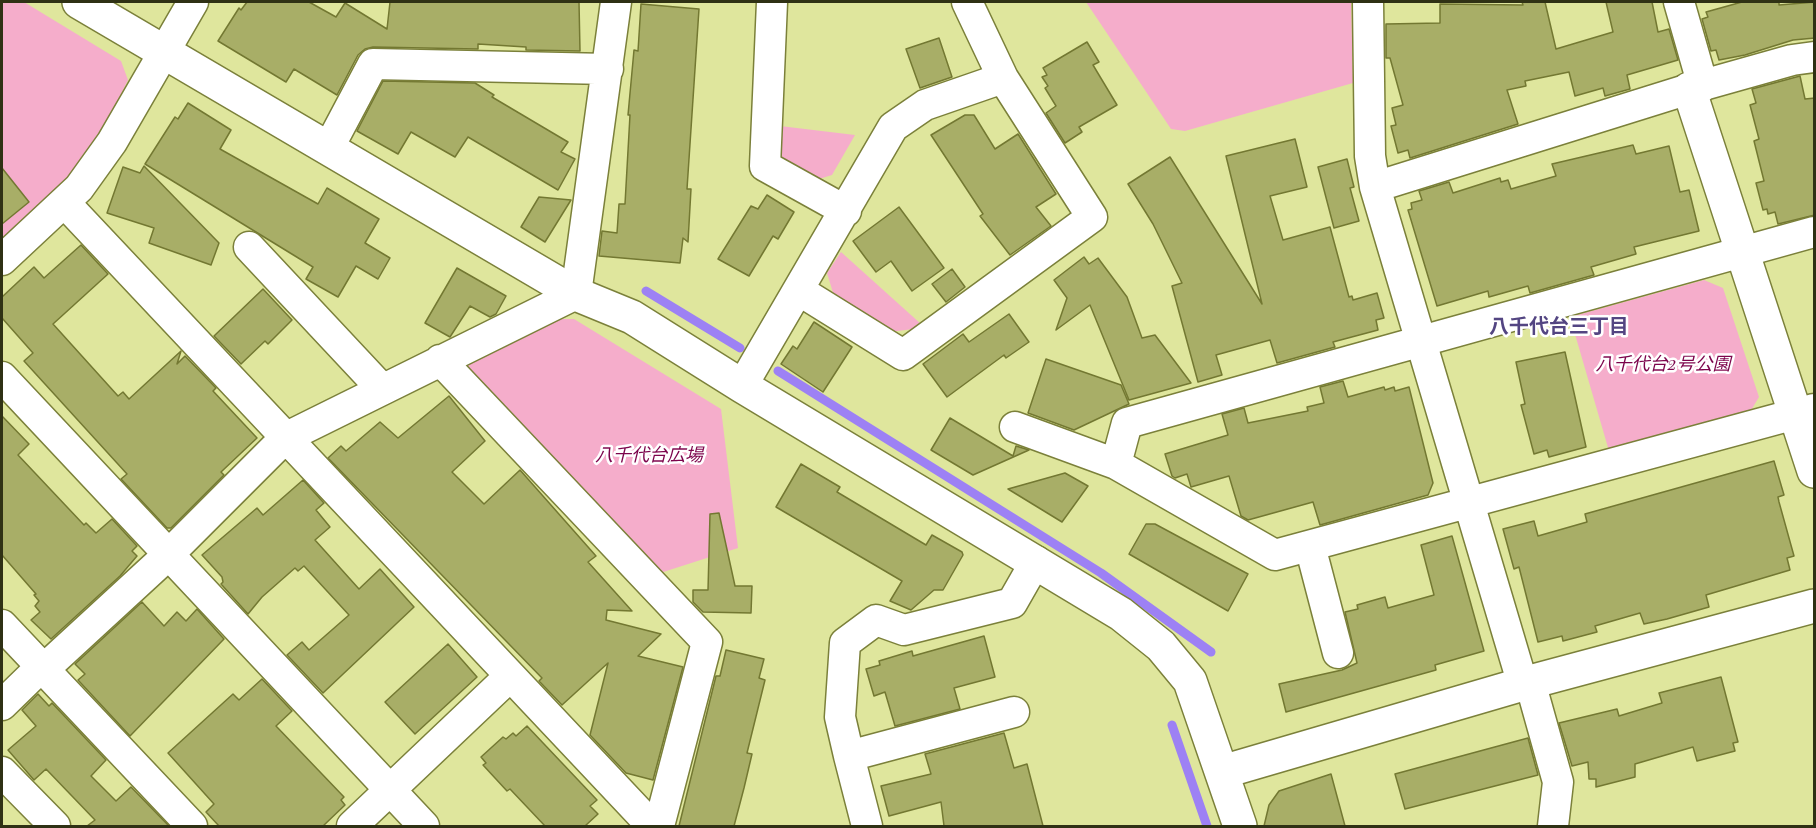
<!DOCTYPE html>
<html>
<head>
<meta charset="utf-8">
<style>
  body { margin:0 }
  #map { position:relative; width:1816px; height:828px; overflow:hidden; background:#dfe69d; font-family:"Playfair Display",serif }
  canvas { display:block }
  .frame { position:absolute; inset:0; border:3px solid #2f3114; pointer-events:none }
</style>
</head>
<body>
<div id="map">
<canvas width="1816" height="828"></canvas>
<div class="frame"></div>
</div>
<script>
const ctx = document.querySelector('canvas').getContext('2d');
ctx.lineJoin = 'round';
function fill(path, color) { ctx.fillStyle = color; ctx.fill(path, 'evenodd'); }
function trace(path, color, width, dash) { ctx.strokeStyle = color; ctx.lineWidth = width; ctx.lineCap = dash ? 'butt' : 'round'; ctx.setLineDash(dash || []); ctx.stroke(path); }
function write(font, color, halo, rows, align = 'center') {
  ctx.font = font + ' "Playfair Display","Noto Sans JP",serif'; ctx.lineWidth = 5; ctx.setLineDash([]); ctx.textBaseline = 'middle'; ctx.strokeStyle = halo; ctx.fillStyle = color; for (const [text, x, y, turn = 0] of rows) {
    ctx.save(); ctx.translate(x, y); ctx.rotate((+turn || 0) * Math.PI / 180); ctx.textAlign = isNaN(turn) ? turn : align; if (halo) ctx.strokeText(text, 0, 0); ctx.fillText(text, 0, 0); ctx.restore();
  }
}
const green = new Path2D(`
  M 2,2 L 24,2 L 121,61 L 128,80 L 99,138 L 67,178 L 2,241 Z
  M 1086,2 L 1351,2 L 1353,83 L 1185,131 L 1171,129 Z
  M 780,126 L 855,135 L 832,175 L 809,182 L 783,166 L 776,145 Z
  M 841,252 L 921,324 L 913,329 L 890,332 L 834,296 L 827,273 Z
  M 1704,280 L 1723,288 L 1759,397 L 1750,412 L 1609,451 L 1570,317 Z
  M 548,319 L 574,319 L 721,409 L 738,548 L 657,574 L 464,367 L 464,360 Z`);
const stream = new Path2D(`
  M 646,291 L 740,348
  M 778,371 L 1101,573 L 1211,652
  M 1172,725 L 1207,826`);
const building = new Path2D(`
  M 247,2 L 309,2 L 336,17 L 345,3 L 387,29 L 390,2 L 579,2 L 580,51 L 526,50 L 526,47 L 478,44 L 478,49 L 373,47 L 365,49 L 358,55 L 337,95 L 294,69 L 286,82 L 218,41 L 239,8 L 241,10 Z
  M 1522,2 L 1545,2 L 1556,49 L 1613,32 L 1606,2 L 1652,2 L 1658,32 L 1669,29 L 1678,60 L 1627,75 L 1630,89 L 1605,96 L 1603,88 L 1575,96 L 1569,72 L 1525,81 L 1526,86 L 1507,90 L 1518,124 L 1410,158 L 1408,150 L 1398,153 L 1391,126 L 1396,125 L 1392,108 L 1403,105 L 1390,58 L 1386,58 L 1386,24 L 1440,23 L 1440,4 L 1523,5 Z
  M 1742,2 L 1779,2 L 1779,5 L 1815,2 L 1815,38 L 1793,40 L 1745,55 L 1719,60 L 1716,50 L 1711,51 L 1702,19 L 1708,17 L 1706,12 Z
  M 641,4 L 699,9 L 687,189 L 691,189 L 688,242 L 683,238 L 680,263 L 599,256 L 602,231 L 617,233 L 619,204 L 625,204 L 630,115 L 628,115 L 634,50 L 638,51 Z
  M 939,38 L 952,77 L 920,88 L 906,49 Z
  M 1087,42 L 1099,62 L 1093,65 L 1117,105 L 1079,127 L 1082,132 L 1065,143 L 1046,113 L 1056,106 L 1045,88 L 1048,86 L 1042,77 L 1047,75 L 1043,68 Z
  M 1800,76 L 1805,99 L 1815,98 L 1815,215 L 1778,224 L 1775,212 L 1768,214 L 1767,209 L 1763,210 L 1756,183 L 1764,181 L 1754,141 L 1759,139 L 1750,105 L 1756,103 L 1752,89 Z
  M 383,81 L 475,83 L 494,95 L 492,97 L 568,142 L 561,152 L 575,159 L 558,190 L 468,137 L 455,157 L 411,132 L 398,154 L 357,131 Z
  M 188,103 L 231,130 L 220,149 L 318,204 L 327,188 L 379,219 L 365,243 L 390,258 L 378,279 L 356,266 L 338,297 L 306,279 L 313,267 L 145,164 L 175,117 L 178,119 Z
  M 965,115 L 974,115 L 995,149 L 1018,134 L 1056,194 L 1036,207 L 1051,226 L 1010,255 L 980,216 L 983,214 L 931,135 Z
  M 1295,139 L 1307,187 L 1270,196 L 1283,240 L 1330,227 L 1349,297 L 1352,296 L 1353,300 L 1377,293 L 1384,318 L 1376,320 L 1378,330 L 1333,342 L 1335,347 L 1277,363 L 1270,340 L 1216,355 L 1222,375 L 1198,382 L 1172,286 L 1182,283 L 1153,224 L 1128,184 L 1170,157 L 1262,304 L 1226,156 Z
  M 1633,145 L 1636,154 L 1669,146 L 1680,192 L 1689,190 L 1699,231 L 1634,247 L 1636,254 L 1591,267 L 1594,275 L 1530,293 L 1528,286 L 1489,297 L 1488,291 L 1437,306 L 1408,210 L 1412,209 L 1411,203 L 1422,200 L 1419,191 L 1449,182 L 1453,193 L 1500,178 L 1501,182 L 1508,180 L 1511,189 L 1556,176 L 1552,164 Z
  M 1347,159 L 1354,187 L 1350,188 L 1359,221 L 1334,228 L 1318,167 Z
  M 144,166 L 219,243 L 211,265 L 149,243 L 154,228 L 107,213 L 123,167 L 140,173 Z
  M 2,168 L 29,202 L 2,224 Z
  M 767,195 L 794,212 L 778,239 L 773,236 L 749,276 L 718,259 L 751,206 L 758,209 Z
  M 539,197 L 571,200 L 545,242 L 521,227 Z
  M 899,207 L 944,268 L 912,291 L 891,261 L 876,272 L 853,241 Z
  M 81,245 L 108,274 L 53,324 L 118,396 L 123,392 L 129,399 L 181,351 L 177,364 L 185,356 L 216,388 L 213,391 L 257,438 L 221,472 L 224,475 L 171,528 L 167,528 L 121,479 L 127,474 L 24,361 L 33,353 L 2,318 L 2,297 L 34,267 L 44,278 Z
  M 1084,257 L 1089,264 L 1098,258 L 1127,297 L 1142,338 L 1155,335 L 1191,383 L 1129,400 L 1090,305 L 1056,330 L 1067,298 L 1054,280 Z
  M 457,268 L 506,296 L 496,314 L 490,317 L 470,306 L 450,337 L 425,323 Z
  M 952,269 L 965,287 L 946,302 L 932,284 Z
  M 263,289 L 292,320 L 268,344 L 265,341 L 241,364 L 214,336 Z
  M 1009,314 L 1029,342 L 1006,358 L 1004,355 L 947,397 L 923,364 L 963,334 L 969,342 Z
  M 814,322 L 852,347 L 823,392 L 781,364 L 793,346 L 797,349 Z
  M 1565,352 L 1586,447 L 1549,457 L 1547,450 L 1534,454 L 1521,405 L 1525,404 L 1516,362 Z
  M 1046,359 L 1121,385 L 1129,404 L 1074,430 L 1028,413 Z
  M 1343,381 L 1348,397 L 1384,387 L 1385,390 L 1394,387 L 1395,391 L 1409,387 L 1433,483 L 1428,495 L 1320,525 L 1313,502 L 1248,520 L 1241,516 L 1229,476 L 1191,487 L 1187,474 L 1175,478 L 1172,476 L 1165,454 L 1228,435 L 1222,414 L 1244,408 L 1248,423 L 1308,411 L 1307,407 L 1324,403 L 1320,387 Z
  M 449,396 L 485,441 L 452,472 L 484,504 L 520,470 L 596,556 L 588,562 L 632,611 L 607,610 L 606,620 L 661,634 L 638,656 L 683,667 L 653,780 L 626,773 L 590,735 L 608,663 L 562,705 L 539,681 L 542,678 L 328,458 L 341,446 L 346,451 L 380,422 L 398,438 Z
  M 2,416 L 29,444 L 18,455 L 84,525 L 86,523 L 96,533 L 112,519 L 137,546 L 132,551 L 137,556 L 120,576 L 51,639 L 31,620 L 40,612 L 35,606 L 39,601 L 34,595 L 36,594 L 2,555 Z
  M 950,418 L 1013,456 L 1016,446 L 1029,450 L 973,475 L 931,450 Z
  M 1774,461 L 1784,495 L 1778,497 L 1779,502 L 1794,556 L 1787,558 L 1790,570 L 1706,595 L 1709,607 L 1667,619 L 1644,624 L 1640,613 L 1595,626 L 1597,632 L 1563,641 L 1562,636 L 1538,642 L 1519,567 L 1514,569 L 1503,529 L 1534,521 L 1538,536 L 1587,522 L 1585,514 Z
  M 801,464 L 840,487 L 837,492 L 926,545 L 932,535 L 962,552 L 963,555 L 943,590 L 934,590 L 911,610 L 890,601 L 902,581 L 776,507 Z
  M 1065,473 L 1088,486 L 1062,522 L 1008,489 Z
  M 303,480 L 324,503 L 316,510 L 330,527 L 315,540 L 359,589 L 380,569 L 414,607 L 323,693 L 287,655 L 302,642 L 309,650 L 349,615 L 304,566 L 298,571 L 295,568 L 262,597 L 248,614 L 221,584 L 223,582 L 222,577 L 202,555 L 257,508 L 263,515 Z
  M 719,513 L 735,586 L 752,586 L 751,613 L 703,612 L 693,602 L 693,590 L 708,590 L 710,514 Z
  M 1146,524 L 1155,524 L 1248,574 L 1228,611 L 1129,554 Z
  M 1452,536 L 1484,651 L 1435,665 L 1436,670 L 1286,712 L 1279,684 L 1342,670 L 1357,663 L 1345,612 L 1358,609 L 1357,605 L 1385,597 L 1388,608 L 1434,595 L 1421,545 Z
  M 142,602 L 164,626 L 177,612 L 186,621 L 197,609 L 224,639 L 130,736 L 78,680 L 85,674 L 75,664 Z
  M 984,636 L 995,677 L 954,688 L 960,709 L 895,726 L 885,692 L 874,696 L 866,669 L 880,665 L 879,661 L 912,651 L 913,656 Z
  M 448,644 L 477,677 L 415,734 L 385,702 Z
  M 726,650 L 764,659 L 759,678 L 765,680 L 747,753 L 752,754 L 744,788 L 734,826 L 679,826 L 716,676 L 720,676 Z
  M 1721,677 L 1738,742 L 1733,743 L 1735,751 L 1697,761 L 1693,747 L 1635,764 L 1635,777 L 1596,787 L 1596,779 L 1589,779 L 1588,762 L 1572,766 L 1559,723 L 1617,709 L 1619,716 L 1662,703 L 1659,693 Z
  M 262,679 L 292,711 L 276,726 L 344,797 L 341,800 L 345,805 L 323,826 L 219,826 L 206,812 L 214,804 L 168,753 L 233,694 L 239,700 Z
  M 38,694 L 49,706 L 52,703 L 106,760 L 91,776 L 116,801 L 131,787 L 169,826 L 87,826 L 95,820 L 46,769 L 34,780 L 8,750 L 36,726 L 22,710 Z
  M 527,726 L 597,800 L 590,806 L 598,814 L 585,826 L 545,826 L 510,789 L 507,791 L 483,765 L 486,763 L 481,757 L 503,737 L 506,739 L 513,733 L 516,736 Z
  M 1004,733 L 1014,768 L 1027,764 L 1043,826 L 944,826 L 941,802 L 889,816 L 881,786 L 931,774 L 925,754 Z
  M 1528,738 L 1538,775 L 1405,809 L 1395,774 Z
  M 1331,774 L 1345,826 L 1264,826 L 1269,805 L 1279,791 Z`);
const street = new Path2D(`
  M 772,2 L 765,166 L 846,211
  M 967,2 L 1003,78
  M 1368,2 L 1370,156 L 1375,187 L 1523,685
  M 1679,2 L 1703,86
  M 328,149 L 373,64 L 608,69
  M 1375,187 L 1689,89 L 1792,60 L 1814,57
  M 64,202 L 652,826
  M 1814,232 L 1127,423 L 1116,464 L 1275,555 L 1814,409
  M 249,247 L 382,389
  M 2,260 L 79,188 L 112,142 L 193,2
  M 440,360 L 707,642 L 659,826
  M 2,377 L 424,826
  M 742,386 L 893,127 L 925,105 L 1003,78 L 1092,217 L 903,355 L 800,291
  M 1015,427 L 1116,464
  M 1310,546 L 1338,653
  M 2,625 L 192,826
  M 43,670 L 168,555 L 285,438 L 576,294 L 616,2
  M 1530,682 L 1558,782 L 1553,826
  M 2,705 L 41,667
  M 849,756 L 840,717 L 845,643 L 876,620 L 904,630 L 1012,603 L 1036,561
  M 2,772 L 55,826
  M 352,826 L 509,677
  M 867,826 L 849,756 L 1014,712`);
const secondary = new Path2D(`
  M 79,2 L 576,294 L 632,317 L 742,386 L 1121,614 L 1161,646 L 1190,681 L 1240,826
  M 1689,89 L 1814,471
  M 1222,772 L 1530,682 L 1814,606`);
const parkNames = [
  ["八千代台2号公園",1663,364],
  ["八千代台広場",649,455]
];
const neighbourhoodNames = [
  ["八千代台三丁目",1559,327]
];
fill(green, '#f5adcb');
trace(stream, '#9d81f4', 9);
fill(building, '#a8ae67');
trace(building, '#737832', 1.5);
trace(street, '#7b803a', 33);
trace(secondary, '#7b803a', 36);
trace(street, '#fff', 30);
trace(secondary, '#fff', 33);
write('italic 18px', '#7c044c', '#fff', parkNames);
write('bold 20px', '#534582', '#fff', neighbourhoodNames);
</script>
</body>
</html>
